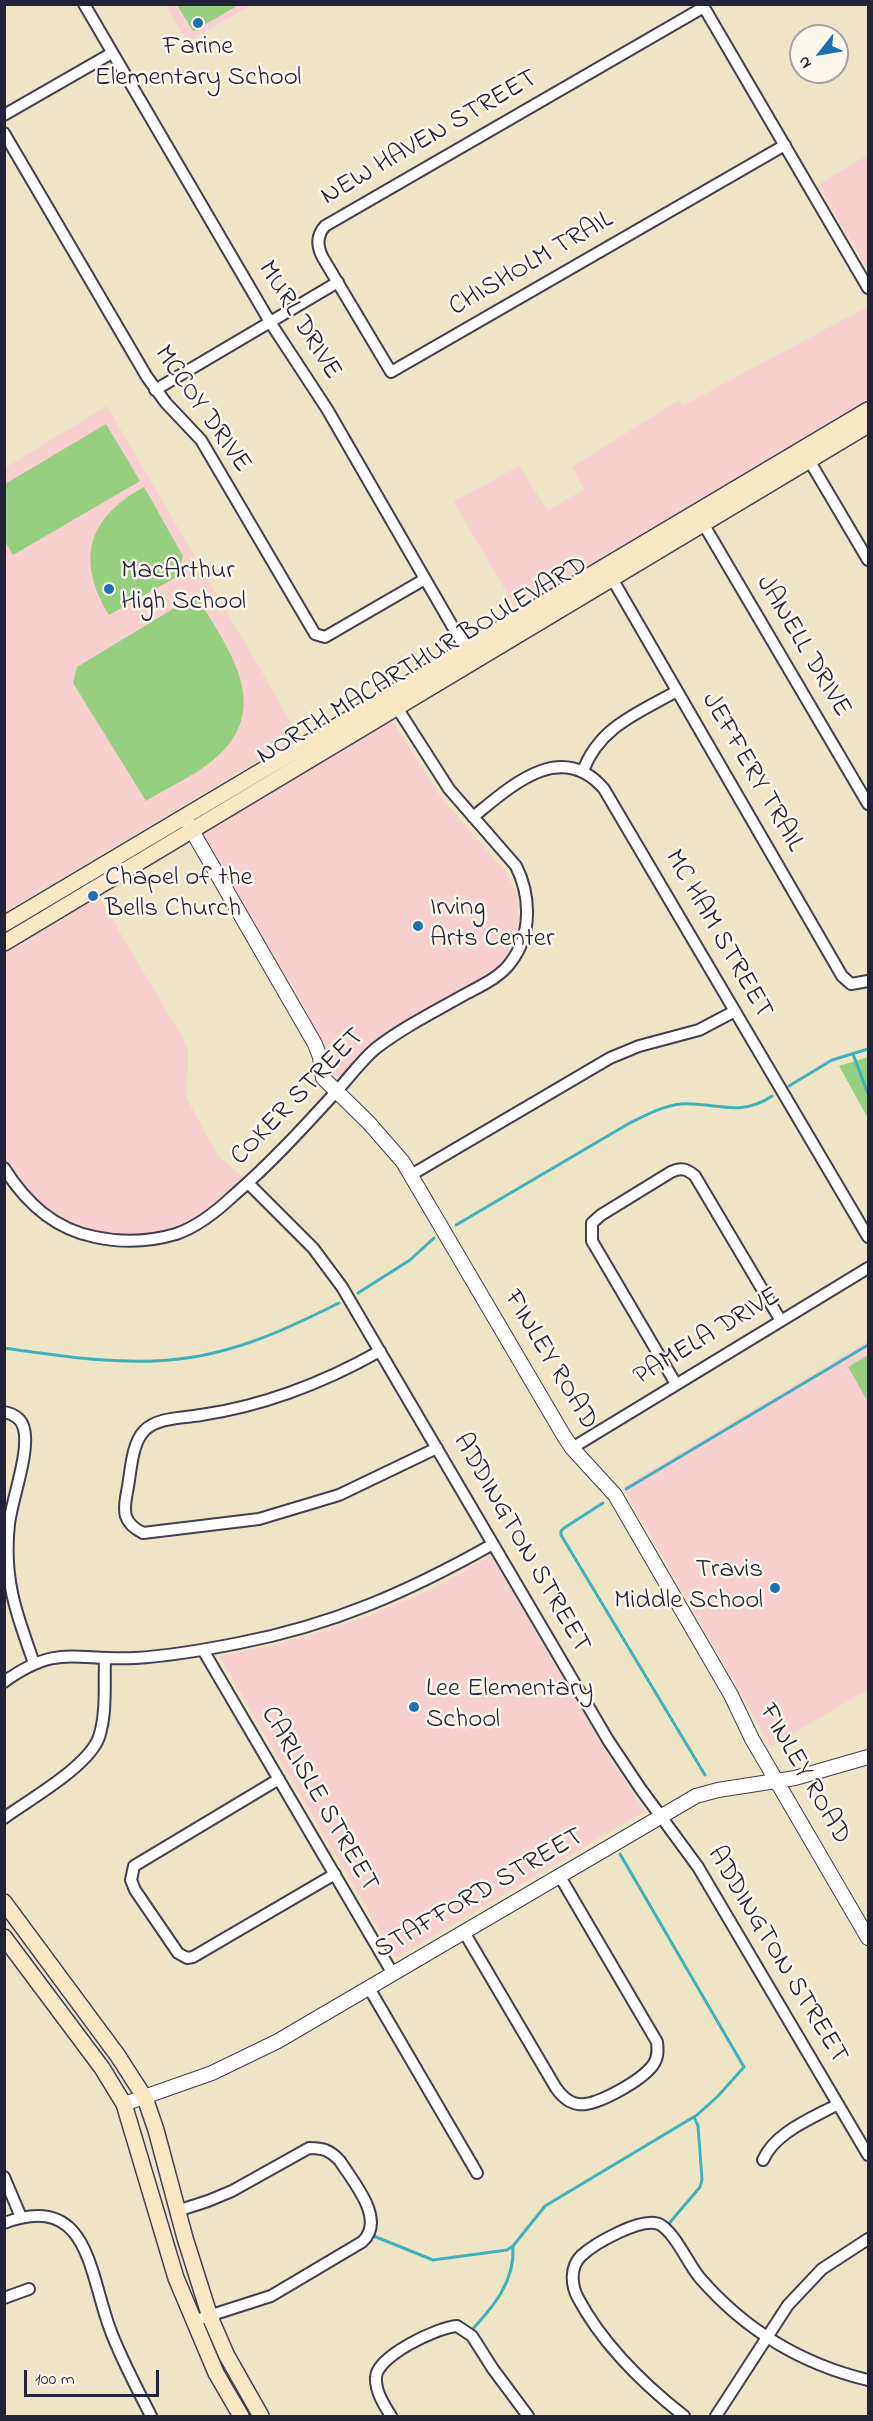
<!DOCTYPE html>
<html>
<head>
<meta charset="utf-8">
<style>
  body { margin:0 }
  #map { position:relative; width:873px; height:2421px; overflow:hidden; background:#eee4c6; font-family:"Indie Flower",sans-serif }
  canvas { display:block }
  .frame { position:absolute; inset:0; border:6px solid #22223b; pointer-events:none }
  .north { position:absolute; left:789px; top:24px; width:60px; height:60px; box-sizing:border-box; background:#fbf7ec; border:2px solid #a4a2a5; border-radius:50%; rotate:239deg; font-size:16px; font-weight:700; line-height:24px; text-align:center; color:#22223b }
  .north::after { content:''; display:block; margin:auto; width:21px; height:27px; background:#1f6fb2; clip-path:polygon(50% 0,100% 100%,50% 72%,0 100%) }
  .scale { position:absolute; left:24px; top:2370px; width:135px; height:27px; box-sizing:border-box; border:3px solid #22223b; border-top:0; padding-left:8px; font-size:18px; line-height:21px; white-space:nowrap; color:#22223b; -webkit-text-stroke:4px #fbf7ec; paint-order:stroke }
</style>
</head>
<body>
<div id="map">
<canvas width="873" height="2421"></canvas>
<div class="frame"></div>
<div class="north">N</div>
<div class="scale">100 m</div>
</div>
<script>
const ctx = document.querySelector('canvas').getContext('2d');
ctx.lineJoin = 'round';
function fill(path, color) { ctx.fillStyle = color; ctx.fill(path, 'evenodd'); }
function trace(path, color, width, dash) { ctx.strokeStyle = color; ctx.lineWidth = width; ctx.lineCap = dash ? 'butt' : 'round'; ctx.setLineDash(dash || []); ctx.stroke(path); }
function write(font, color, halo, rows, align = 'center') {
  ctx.font = font + ' "Indie Flower",sans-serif'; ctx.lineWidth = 5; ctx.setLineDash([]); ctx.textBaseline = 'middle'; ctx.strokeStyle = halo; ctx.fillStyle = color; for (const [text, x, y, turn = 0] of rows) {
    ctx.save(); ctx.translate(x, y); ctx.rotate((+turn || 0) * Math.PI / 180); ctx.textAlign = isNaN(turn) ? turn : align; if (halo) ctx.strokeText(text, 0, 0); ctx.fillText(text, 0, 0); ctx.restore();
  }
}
const built = new Path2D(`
  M 166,5 L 252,5 L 187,42 Z
  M 868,155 L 868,270 L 818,185 Z
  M 867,307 L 868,400 L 517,610 L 454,502 L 519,466 L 548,511 L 584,489 L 572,467 L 679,400 L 684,405 Z
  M 107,406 L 299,736 L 5,912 L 5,468 Z
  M 391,719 L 442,799 L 507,873 L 517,896 L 519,920 L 513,945 L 499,966 L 480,981 L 352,1065 L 341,1077 L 333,1076 L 310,1018 L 202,833 Z
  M 99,897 L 184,1040 L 188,1052 L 187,1099 L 218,1156 L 245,1179 L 223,1200 L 190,1223 L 153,1236 L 112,1237 L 74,1226 L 40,1204 L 14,1174 L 5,1159 L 4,954 Z
  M 868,1341 L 868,1689 L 771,1747 L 623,1487 Z
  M 491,1556 L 609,1757 L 645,1811 L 396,1958 L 219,1656 L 280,1644 L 363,1618 L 428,1591 Z`);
const green = new Path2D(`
  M 177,5 L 239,5 L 193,31 Z
  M 106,424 L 140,481 L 13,555 L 5,541 L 5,484 Z
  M 144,487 L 183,556 L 178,576 L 109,615 C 76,560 87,518 144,487 Z
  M 196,595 C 227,648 277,709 212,761 C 192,777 167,788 146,801 L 73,683 L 77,667 Z
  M 868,1057 L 868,1118 L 839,1066 Z
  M 868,1355 L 868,1402 L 848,1367 Z`);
const stream = new Path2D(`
  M 853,1054 L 868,1094
  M 789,1086 L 832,1060 L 868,1049
  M 456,1225 L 628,1124 C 644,1116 662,1106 681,1104 C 714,1102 740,1118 772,1096
  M 358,1293 L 410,1260 L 434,1238
  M 4,1348 C 62,1356 121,1366 179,1359 C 236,1353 289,1328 339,1303
  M 626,1489 L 868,1345
  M 603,1503 L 564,1528 L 561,1531 L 561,1535 L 705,1775
  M 666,2227 L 700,2187 L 702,2179 L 698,2126 L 694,2117
  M 371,2235 L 433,2260 L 507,2250 L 513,2246 L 545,2206 L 697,2115 L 718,2096 L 744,2067 L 620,1854
  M 470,2332 C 493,2307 515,2282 513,2247`);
const minor = new Path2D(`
  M 84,4 L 270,322 L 327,409 L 469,655
  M 702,4 L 868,288
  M 704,7 L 325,226 C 316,236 317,247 323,258 L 391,372 L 785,145
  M 4,115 L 112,53
  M 4,133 L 147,377 L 166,403 L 201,440 L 315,634 L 325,637 L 425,579
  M 155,390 L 338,282
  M 806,455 L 868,560
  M 701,520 L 868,804
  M 610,575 L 842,976 L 851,984 L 868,981
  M 583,771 C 599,727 638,713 677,691
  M 473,817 C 511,786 561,739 604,789 L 868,1237
  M 4,1168 C 26,1203 54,1229 95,1237 C 123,1243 149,1242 176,1234 C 197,1227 217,1211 233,1196 C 269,1165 303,1128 335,1093 C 349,1078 360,1062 375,1049 C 402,1028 432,1013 462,996 C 478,987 500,978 511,962 C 532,934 531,896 516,866 L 449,789 L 394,703
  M 411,1175 L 610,1058 L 639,1046 L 699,1030 L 735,1011
  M 248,1183 L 313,1248 L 342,1287 L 608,1740 L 640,1788 L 698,1867 L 868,2155
  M 380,1351 C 325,1382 263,1406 201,1415 C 184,1418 157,1417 144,1431 C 131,1445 131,1473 127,1492 C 123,1512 123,1523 143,1533 L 259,1519 L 339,1495 L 437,1448
  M 676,1384 L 592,1241 L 592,1223 L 601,1215 L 671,1172 C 681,1167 687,1169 695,1176 L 781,1321
  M 4,1412 C 14,1414 22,1419 24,1429 C 30,1452 12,1499 9,1524 C 3,1579 16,1613 34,1663
  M 572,1448 L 868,1268
  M 203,1650 L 393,1974
  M 4,1682 C 58,1643 75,1661 135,1658 C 170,1656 204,1650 239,1643 C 333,1625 410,1591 493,1544
  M 279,1779 L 134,1866 L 131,1880 L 135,1890 L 178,1953 L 187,1958 L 193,1957 L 335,1874
  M 4,1818 C 30,1799 89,1766 99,1737 C 107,1713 104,1683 105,1658
  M 464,1932 L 556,2088 C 561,2095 569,2103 578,2104 C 596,2107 642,2080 653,2065 C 658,2058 658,2051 657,2042 L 559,1875
  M 369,1988 L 477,2173
  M 763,2160 C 775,2132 813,2118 838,2104
  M 4,2177 L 21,2217
  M 177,2211 L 208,2201 L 232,2191 L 309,2148 C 323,2148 330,2150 340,2161 C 353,2182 387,2220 362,2242 L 271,2296 L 193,2321
  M 4,2223 C 89,2191 89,2273 110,2329 C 121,2359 137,2388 151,2416
  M 4,2298 L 29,2289
  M 391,2416 C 384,2405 375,2391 376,2377 C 377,2356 438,2327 457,2326 L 472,2336 L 493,2369 L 528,2416
  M 684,2416 C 642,2383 603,2345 578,2298 C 571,2285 570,2267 581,2256 C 595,2243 641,2217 659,2224 C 675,2232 688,2264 700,2278 C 746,2331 801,2364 868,2380
  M 716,2416 L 788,2305 L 822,2269 L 868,2239`);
const tertiary = new Path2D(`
  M 187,822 L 315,1044 L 320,1057 L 323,1078 L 369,1123 L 403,1162 L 564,1436 L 572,1448 L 615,1495 L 731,1695 L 752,1739 L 868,1938
  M 124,2104 L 212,2073 L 278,2041 L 696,1796 L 718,1790 L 795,1778 L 868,1757`);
const secondary = new Path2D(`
  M 4,924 L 868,410
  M 4,943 L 868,425
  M 4,1902 L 118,2056 L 145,2098 L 156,2130 L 185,2238 L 210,2317 L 227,2356 L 261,2416
  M 4,1937 L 102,2068 L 124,2104 L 176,2278 L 216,2373 L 241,2416`);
const markers = [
  [198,23,6,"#1f6fb2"],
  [109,589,6,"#1f6fb2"],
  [93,896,6,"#1f6fb2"],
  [418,926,6,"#1f6fb2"],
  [775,1588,6,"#1f6fb2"],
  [414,1707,6,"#1f6fb2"]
];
const poiNames = [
  ["Farine",198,49,"center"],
  ["Elementary School",198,80,"center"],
  ["MacArthur",121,573],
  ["High School",121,604],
  ["Chapel of the",105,880],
  ["Bells Church",105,911],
  ["Irving",430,910],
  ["Arts Center",430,941],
  ["Travis",763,1572,"right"],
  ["Middle School",763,1603,"right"],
  ["Lee Elementary",426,1691],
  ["School",426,1722]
];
const streetNames = [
  ["NEW HAVEN STREET",430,139,-30],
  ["CHISHOLM TRAIL",532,265,-30],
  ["MURL DRIVE",298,321,58],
  ["MCCOY DRIVE",201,410,55],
  ["JANELL DRIVE",802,647,59],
  ["NORTH MACARTHUR BOULEVARD",423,662,-31],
  ["JEFFERY TRAIL",751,773,60],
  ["MC HAM STREET",717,935,60],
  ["COKER STREET",299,1098,-46],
  ["PAMELA DRIVE",708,1338,-31],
  ["FINLEY ROAD",549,1361,59],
  ["ADDINGTON STREET",520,1544,60],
  ["FINLEY ROAD",803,1775,60],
  ["CARLISLE STREET",318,1800,60],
  ["STAFFORD STREET",480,1895,-30],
  ["ADDINGTON STREET",776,1956,59]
];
fill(built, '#f7d0cf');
fill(green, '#97cf81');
trace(stream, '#40b0bc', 3);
trace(minor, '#413f50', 14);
trace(tertiary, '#413f50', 16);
trace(secondary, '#413f50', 18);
trace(minor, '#fff', 10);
trace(tertiary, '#fff', 14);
trace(secondary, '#fae7c3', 15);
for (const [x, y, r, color] of markers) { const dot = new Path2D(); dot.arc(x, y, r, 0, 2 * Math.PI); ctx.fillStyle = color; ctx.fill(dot); trace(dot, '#fbf7ec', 2); }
write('27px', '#22223b', '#fbf7ec', poiNames, 'left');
write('27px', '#22223b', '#fbf7ec', streetNames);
</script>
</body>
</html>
